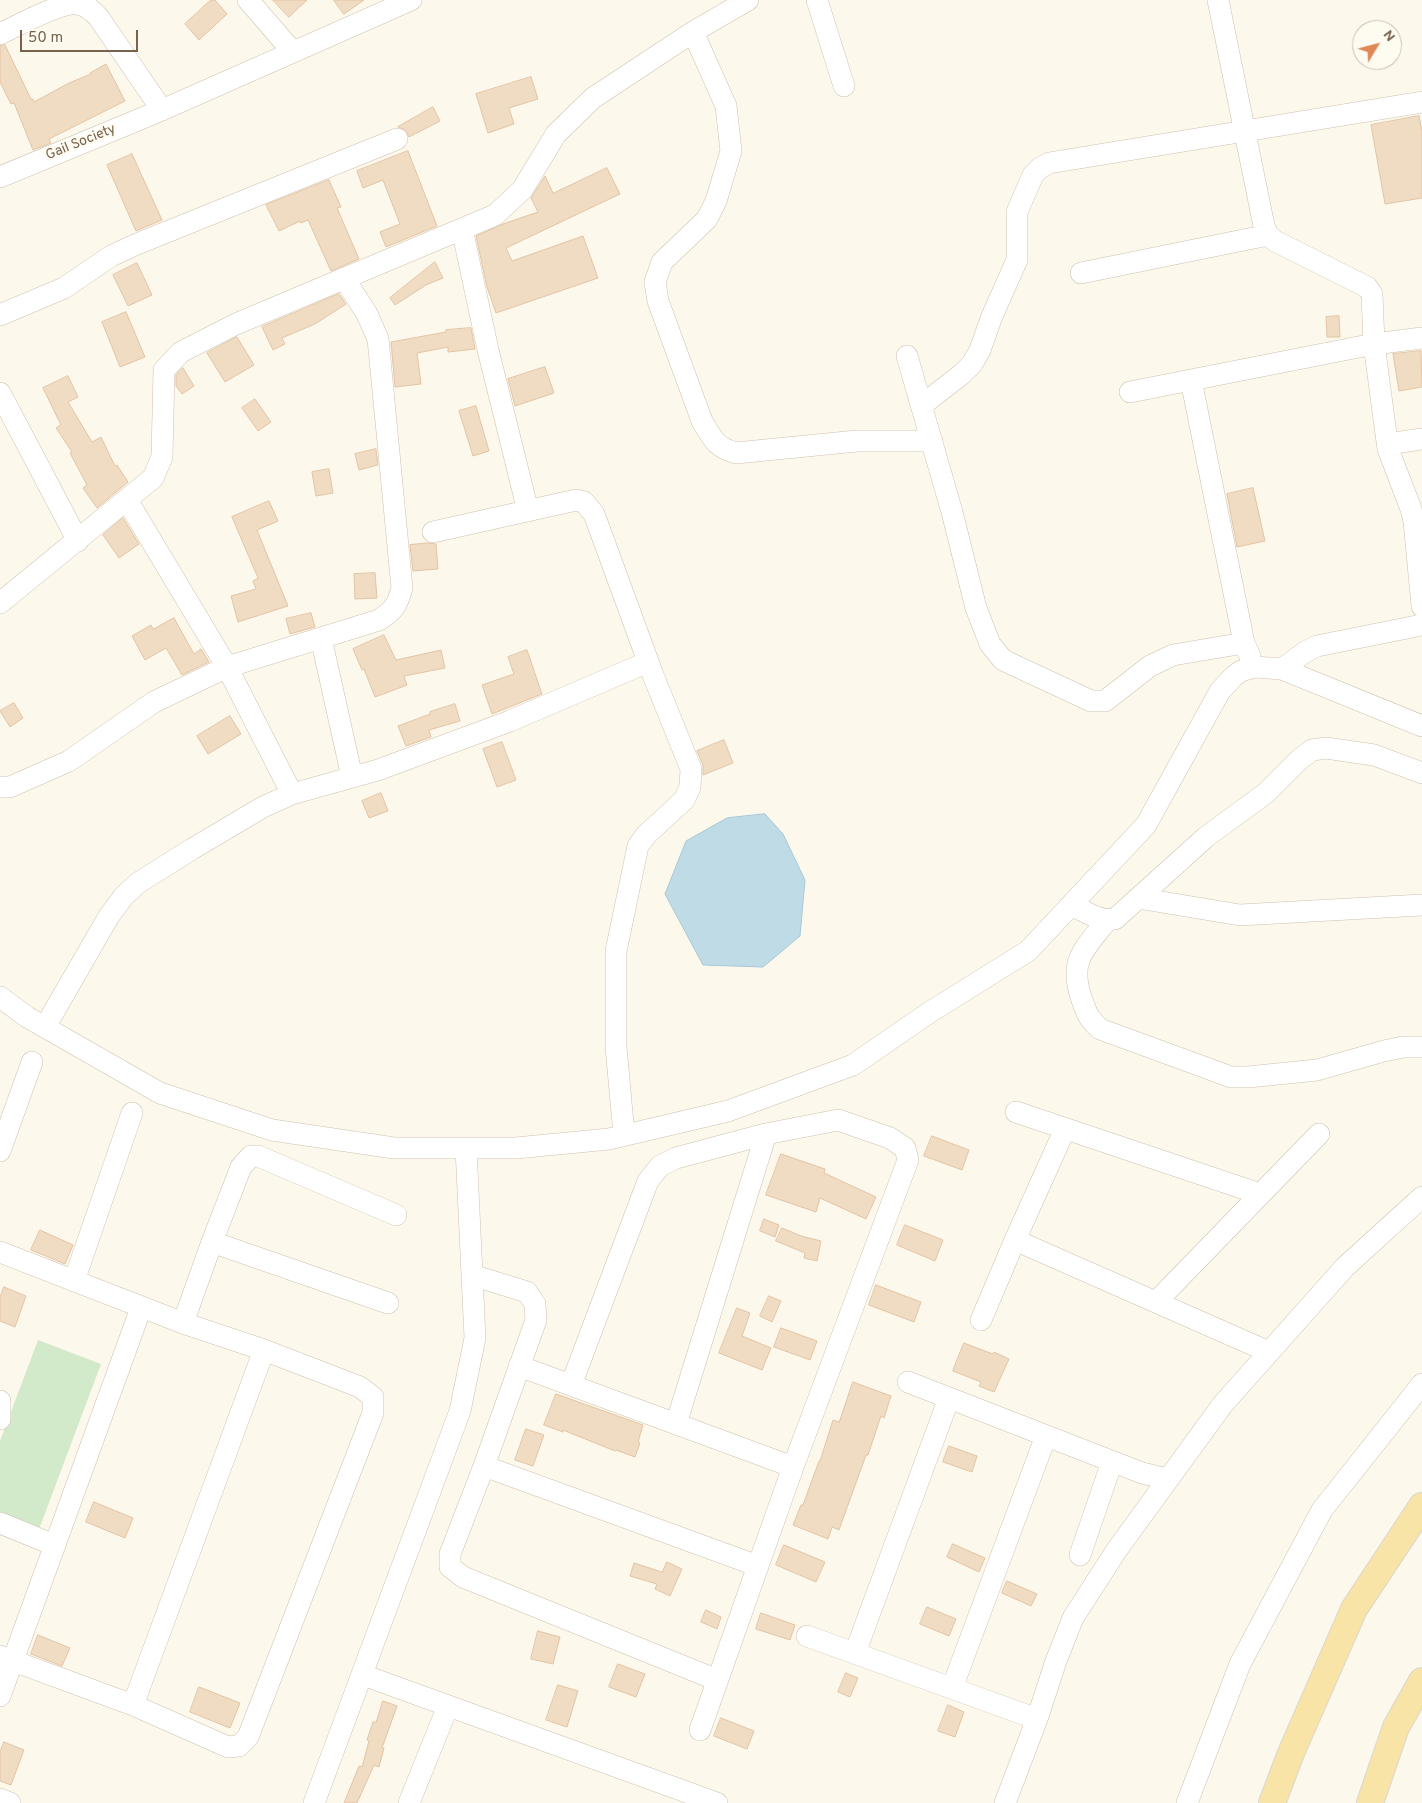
<!DOCTYPE html>
<html>
<head>
<meta charset="utf-8">
<style>
  body { margin:0 }
  #map { position:relative; width:1422px; height:1803px; overflow:hidden; background:#fcf8eb; font-family:Overpass,sans-serif }
  canvas { display:block }
  .north { position:absolute; left:1352px; top:20px; width:50px; height:50px; box-sizing:border-box; background:#fefbf1; border:1px solid #c8beb0; border-radius:50%; rotate:53deg; font-size:14px; font-weight:700; line-height:20px; text-align:center; color:#77624e }
  .north::after { content:''; display:block; margin:auto; width:18px; height:22px; background:#e08855; clip-path:polygon(50% 0,100% 100%,50% 72%,0 100%) }
  .scale { position:absolute; left:20px; top:30px; width:118px; height:22px; box-sizing:border-box; border:2px solid #77624e; border-top:0; padding-left:6px; font-size:15px; line-height:18px; white-space:nowrap; color:#77624e; -webkit-text-stroke:4px #fefbf1; paint-order:stroke }
</style>
</head>
<body>
<div id="map">
<canvas width="1422" height="1803"></canvas>
<div class="north">N</div>
<div class="scale">50 m</div>
</div>
<script>
const ctx = document.querySelector('canvas').getContext('2d');
ctx.lineJoin = 'round';
function fill(path, color) { ctx.fillStyle = color; ctx.fill(path, 'evenodd'); }
function trace(path, color, width, dash) { ctx.strokeStyle = color; ctx.lineWidth = width; ctx.lineCap = dash ? 'butt' : 'round'; ctx.setLineDash(dash || []); ctx.stroke(path); }
function write(font, color, halo, rows, align = 'center') {
  ctx.font = font + ' Overpass,sans-serif'; ctx.lineWidth = 4.5; ctx.setLineDash([]); ctx.textBaseline = 'middle'; ctx.strokeStyle = halo; ctx.fillStyle = color; for (const [text, x, y, turn = 0] of rows) {
    ctx.save(); ctx.translate(x, y); ctx.rotate((+turn || 0) * Math.PI / 180); ctx.textAlign = isNaN(turn) ? turn : align; if (halo) ctx.strokeText(text, 0, 0); ctx.fillText(text, 0, 0); ctx.restore();
  }
}
const green = new Path2D(`
  M 38,1340 L 101,1364 L 38,1532 L 0,1518 L 0,1441 Z`);
const water = new Path2D(`
  M 765,814 L 783,834 L 805,880 L 800,936 L 763,967 L 703,965 L 665,894 L 686,841 L 727,818 Z`);
const building = new Path2D(`
  M 211,0 L 215,0 L 227,14 L 199,40 L 185,24 Z
  M 273,0 L 307,0 L 289,17 Z
  M 334,0 L 364,0 L 344,14 Z
  M 5,45 L 31,99 L 33,99 L 34,102 L 69,83 L 91,74 L 90,73 L 106,64 L 125,101 L 49,139 L 51,143 L 33,150 L 14,103 L 11,104 L 0,82 L 0,46 Z
  M 531,77 L 538,99 L 509,108 L 514,124 L 488,133 L 476,94 Z
  M 433,107 L 440,121 L 409,137 L 405,130 L 398,127 Z
  M 1419,116 L 1422,131 L 1422,198 L 1385,204 L 1371,125 Z
  M 408,151 L 437,226 L 386,247 L 380,232 L 400,224 L 383,180 L 363,188 L 357,171 Z
  M 132,154 L 162,220 L 136,231 L 107,165 Z
  M 607,168 L 620,194 L 506,248 L 512,261 L 583,236 L 598,278 L 496,313 L 487,287 L 476,236 L 503,224 L 538,212 L 531,198 L 545,176 L 553,193 Z
  M 329,180 L 341,207 L 337,208 L 359,259 L 331,271 L 308,220 L 301,223 L 300,221 L 279,231 L 266,205 Z
  M 435,262 L 443,278 L 426,285 L 395,305 L 390,298 Z
  M 137,263 L 152,295 L 128,306 L 113,275 Z
  M 339,294 L 346,304 L 315,324 L 282,338 L 285,344 L 273,350 L 262,327 Z
  M 126,312 L 145,357 L 120,367 L 102,322 Z
  M 1339,316 L 1340,337 L 1327,337 L 1326,317 Z
  M 471,328 L 475,349 L 448,352 L 448,347 L 417,353 L 421,384 L 395,387 L 391,342 L 446,332 L 446,330 Z
  M 237,337 L 254,365 L 225,382 L 207,353 Z
  M 1421,351 L 1422,387 L 1399,391 L 1393,354 Z
  M 545,367 L 554,393 L 515,406 L 508,379 Z
  M 183,368 L 194,386 L 182,394 L 176,386 L 176,375 Z
  M 68,376 L 78,397 L 68,402 L 92,442 L 101,437 L 115,466 L 117,465 L 128,482 L 97,508 L 83,488 L 87,485 L 70,453 L 72,452 L 56,428 L 61,425 L 43,388 Z
  M 255,399 L 271,422 L 258,431 L 242,408 Z
  M 476,406 L 489,451 L 473,456 L 459,411 Z
  M 376,449 L 378,465 L 359,470 L 355,454 Z
  M 329,469 L 333,493 L 316,496 L 312,472 Z
  M 1253,488 L 1265,541 L 1237,547 L 1227,494 Z
  M 269,501 L 278,521 L 257,530 L 288,606 L 238,622 L 231,596 L 256,589 L 253,581 L 258,578 L 232,517 Z
  M 123,518 L 139,544 L 119,558 L 103,535 Z
  M 428,543 L 436,544 L 438,569 L 413,571 L 410,545 Z
  M 375,573 L 377,598 L 355,599 L 354,574 Z
  M 311,613 L 315,627 L 290,634 L 286,619 Z
  M 174,618 L 194,654 L 201,649 L 209,662 L 182,675 L 166,648 L 145,660 L 132,636 L 151,625 L 153,629 Z
  M 384,635 L 396,660 L 441,650 L 445,668 L 404,676 L 407,685 L 375,697 L 364,669 L 362,670 L 353,649 Z
  M 527,650 L 542,694 L 492,714 L 482,685 L 514,674 L 508,657 Z
  M 14,703 L 23,718 L 10,727 L 0,711 Z
  M 455,704 L 460,721 L 429,730 L 431,737 L 406,746 L 398,726 L 430,714 L 430,712 Z
  M 230,716 L 241,734 L 208,754 L 197,736 Z
  M 724,740 L 733,763 L 703,775 L 703,765 L 697,751 Z
  M 502,742 L 516,780 L 497,787 L 483,749 Z
  M 381,793 L 388,811 L 369,818 L 362,801 Z
  M 932,1136 L 969,1150 L 962,1170 L 924,1156 Z
  M 781,1154 L 825,1169 L 824,1173 L 876,1197 L 866,1219 L 820,1198 L 816,1212 L 766,1195 Z
  M 764,1219 L 779,1225 L 775,1237 L 760,1231 Z
  M 905,1225 L 943,1240 L 935,1261 L 897,1245 Z
  M 782,1228 L 801,1236 L 821,1241 L 817,1261 L 804,1258 L 805,1253 L 776,1241 Z
  M 40,1230 L 73,1245 L 65,1264 L 31,1250 Z
  M 876,1285 L 921,1302 L 914,1322 L 869,1305 Z
  M 4,1287 L 26,1296 L 15,1327 L 0,1321 L 0,1298 Z
  M 769,1296 L 781,1301 L 772,1322 L 760,1316 Z
  M 737,1308 L 750,1313 L 742,1336 L 771,1348 L 762,1370 L 719,1353 Z
  M 781,1328 L 817,1341 L 810,1360 L 774,1347 Z
  M 964,1343 L 993,1354 L 994,1352 L 1009,1359 L 994,1392 L 979,1386 L 981,1382 L 953,1371 Z
  M 853,1382 L 891,1396 L 884,1418 L 881,1416 L 868,1455 L 866,1455 L 839,1530 L 832,1527 L 828,1539 L 793,1525 L 801,1505 L 803,1505 L 819,1461 L 820,1461 L 833,1420 L 839,1422 Z
  M 556,1394 L 643,1425 L 638,1442 L 640,1443 L 635,1457 L 616,1450 L 615,1451 L 563,1430 L 563,1432 L 544,1425 Z
  M 526,1429 L 544,1435 L 533,1466 L 515,1460 Z
  M 949,1446 L 977,1456 L 972,1472 L 943,1462 Z
  M 94,1502 L 133,1518 L 125,1538 L 86,1522 Z
  M 953,1544 L 985,1558 L 979,1572 L 947,1557 Z
  M 784,1545 L 825,1562 L 816,1582 L 776,1565 Z
  M 667,1562 L 682,1569 L 670,1596 L 655,1589 L 657,1584 L 630,1576 L 634,1563 L 662,1572 Z
  M 1007,1581 L 1037,1594 L 1031,1606 L 1002,1593 Z
  M 927,1607 L 956,1619 L 949,1636 L 920,1624 Z
  M 706,1610 L 721,1617 L 717,1629 L 701,1622 Z
  M 761,1613 L 795,1625 L 790,1640 L 756,1629 Z
  M 538,1631 L 560,1637 L 553,1664 L 531,1659 Z
  M 38,1635 L 70,1648 L 62,1666 L 31,1654 Z
  M 618,1664 L 645,1674 L 636,1697 L 609,1687 Z
  M 846,1673 L 858,1678 L 850,1697 L 838,1692 Z
  M 558,1685 L 578,1691 L 567,1727 L 546,1720 Z
  M 199,1687 L 240,1703 L 230,1728 L 190,1712 Z
  M 383,1701 L 397,1706 L 382,1748 L 384,1748 L 379,1767 L 374,1765 L 357,1803 L 344,1803 L 359,1766 L 362,1767 L 369,1741 L 367,1740 L 373,1722 L 376,1722 Z
  M 948,1705 L 964,1712 L 955,1737 L 938,1731 Z
  M 721,1718 L 754,1731 L 747,1749 L 714,1736 Z
  M 4,1742 L 24,1750 L 11,1785 L 0,1781 L 0,1752 Z`);
const minor = new Path2D(`
  M 248,0 L 293,52
  M 817,0 L 844,86
  M 1218,0 L 1264,226 L 1268,235 L 1275,241 L 1367,287 L 1372,294 L 1374,344 L 1388,449 L 1411,509 L 1414,521 L 1422,606
  M 693,32 L 726,106 L 731,151 L 716,201 L 707,219 L 662,262 L 655,282 L 658,301 L 702,421 C 713,439 715,447 736,453 L 857,441 L 932,441
  M 0,34 C 17,26 60,2 77,4 C 87,5 93,11 99,18 L 162,110
  M 0,177 L 162,110 L 411,0
  M 462,229 L 488,350 L 528,511
  M 1081,273 L 1268,235
  M 0,315 L 64,288 L 111,256 L 137,244 L 397,139
  M 907,356 L 952,512 L 976,608 L 990,644 L 1003,660 L 1091,701 L 1105,701 L 1150,666 L 1173,655 L 1244,643
  M 1191,380 L 1244,643 L 1250,656
  M 1130,392 L 1374,344 L 1422,338
  M 0,393 L 78,541
  M 922,405 L 962,374 L 972,364 L 980,350 L 992,316 L 1017,260 L 1017,212 L 1033,175 L 1040,168 L 1049,163 L 1422,102
  M 1388,444 L 1422,439
  M 127,500 L 227,667 L 292,794
  M 433,532 L 576,500 L 584,502 L 594,514 L 653,675 L 691,769 L 690,787 L 684,800 L 646,835 L 638,846 L 616,951 L 616,1047 L 624,1135
  M 0,603 L 153,478 L 162,457 L 164,370 L 181,352 L 236,324 L 495,215 L 522,190 L 556,134 L 593,98 L 693,32 L 748,0
  M 321,638 L 352,777
  M 1282,669 L 1305,652 L 1317,646 L 1417,626 L 1422,624
  M 0,787 L 10,787 L 69,761 L 154,702 L 227,667 L 379,620 C 394,610 397,606 402,588 L 378,339 L 367,314 L 344,278
  M 1138,898 L 1240,915 L 1422,905
  M 1071,905 C 1085,911 1099,922 1115,919 L 1206,837 L 1266,793 L 1300,759 L 1312,750 L 1326,748 L 1374,755 L 1422,773
  M 1107,920 C 1084,950 1068,960 1082,1000 C 1087,1014 1088,1018 1100,1029 L 1231,1077 L 1248,1077 L 1317,1070 L 1384,1051 L 1403,1047 L 1422,1047
  M 0,997 L 27,1017 L 160,1093 L 272,1130 L 394,1148 L 516,1148 L 609,1139 L 728,1111 L 853,1065 L 930,1012 L 1028,951 L 1146,825 L 1220,691 L 1234,676 L 1241,671 L 1255,667 L 1282,669 L 1422,726
  M 45,1027 L 109,916 L 124,896 L 138,883 L 192,849 L 263,807 L 292,794 L 378,770 L 510,721 L 648,662
  M 1016,1112 L 1260,1194
  M 0,1151 L 32,1062
  M 1015,1240 L 1269,1352
  M 212,1242 L 388,1303
  M 0,1252 L 183,1323 L 264,1350 L 360,1387 L 373,1397 L 373,1413 L 248,1737 L 239,1746 L 228,1747 L 133,1705 L 0,1656
  M 472,1275 L 527,1292 L 535,1304 L 536,1320 L 484,1466 L 450,1554 L 450,1567 L 463,1577 L 717,1680
  M 74,1281 L 132,1113
  M 1156,1302 L 1319,1134
  M 981,1320 L 1015,1240 L 1065,1129
  M 183,1323 L 212,1242 L 241,1167 L 251,1156 L 258,1156 L 396,1215
  M 519,1366 L 793,1467
  M 908,1382 L 1142,1473 L 1167,1479
  M 571,1385 L 648,1181 L 660,1166 L 676,1158 L 766,1134 L 838,1120 L 890,1138 L 905,1148 L 908,1160 L 793,1467 L 700,1730
  M 0,1401 L 0,1419
  M 676,1424 L 766,1134
  M 484,1466 L 758,1566
  M 0,1523 L 54,1545
  M 1080,1555 L 1112,1462
  M 807,1636 L 1037,1719
  M 855,1653 L 949,1398
  M 363,1675 L 717,1803
  M 952,1688 L 1046,1436
  M 0,1696 L 141,1308
  M 133,1705 L 264,1350
  M 0,1799 L 10,1803
  M 314,1803 L 460,1411 L 475,1338 L 466,1148
  M 409,1803 L 448,1706
  M 1005,1803 L 1037,1719 L 1056,1661 L 1073,1618 L 1116,1551 L 1223,1404 L 1345,1267 L 1422,1197
  M 1187,1803 L 1240,1664 L 1322,1510 L 1422,1384`);
const major = new Path2D(`
  M 1272,1803 L 1291,1753 L 1354,1609 L 1422,1506
  M 1370,1803 L 1396,1727 L 1422,1681`);
const streetNames = [
  ["Gail Society",81,143,-22]
];
fill(green, '#d2eac9');
fill(water, '#bfdbe6');
trace(water, '#a6c8d7', 1);
fill(building, '#f0dbc3');
trace(building, '#e3c4a4', 1);
trace(minor, '#cec1b0', 22);
trace(major, '#dcd6d1', 28);
trace(minor, '#fff', 21);
trace(major, '#f7e4a6', 26);
write('14px', '#77624e', '#fefbf1', streetNames);
</script>
</body>
</html>
